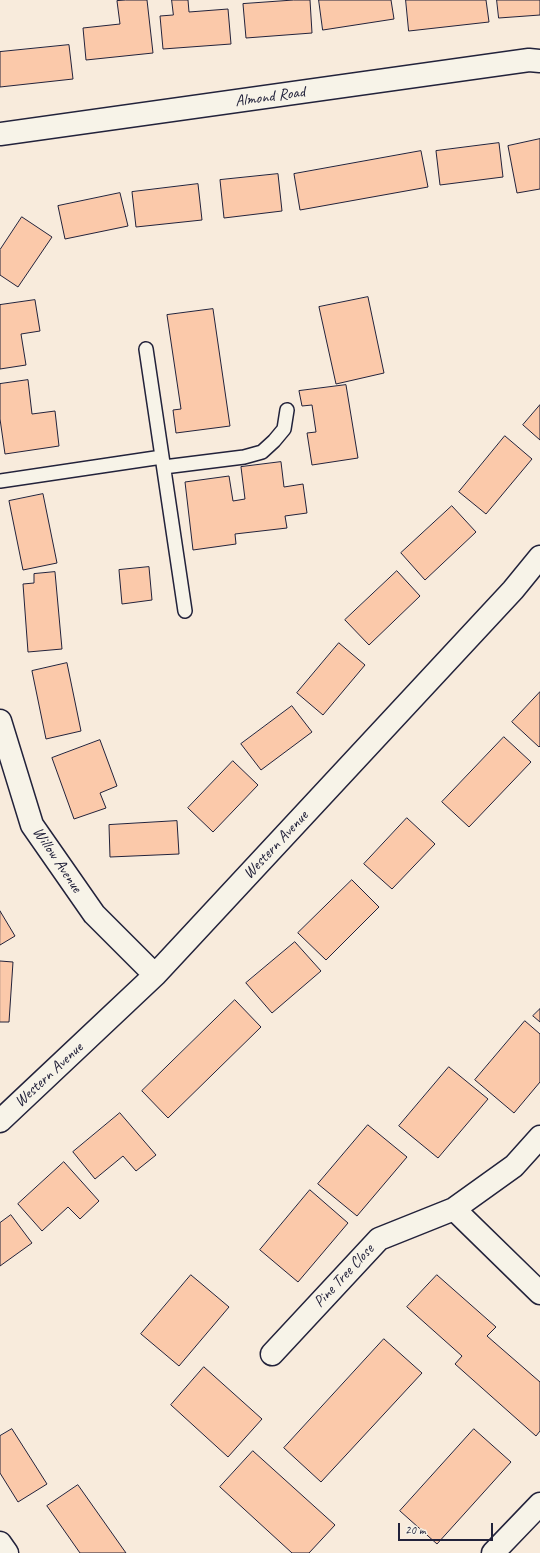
<!DOCTYPE html>
<html>
<head>
<meta charset="utf-8">
<style>
  body { margin:0 }
  #map { position:relative; width:540px; height:1553px; overflow:hidden; background:#f8ebdc; font-family:Caveat,sans-serif }
  canvas { display:block }
  .scale { position:absolute; left:398px; top:1523px; width:95px; height:18px; box-sizing:border-box; border:2px solid #22223b; border-top:0; padding-left:5px; font-size:12px; line-height:14px; white-space:nowrap; color:#22223b; -webkit-text-stroke:3px #f7f3e8; paint-order:stroke }
</style>
</head>
<body>
<div id="map">
<canvas width="540" height="1553"></canvas>
<div class="scale">20 m</div>
</div>
<script>
const ctx = document.querySelector('canvas').getContext('2d');
ctx.lineJoin = 'round';
function fill(path, color) { ctx.fillStyle = color; ctx.fill(path, 'evenodd'); }
function trace(path, color, width, dash) { ctx.strokeStyle = color; ctx.lineWidth = width; ctx.lineCap = dash ? 'butt' : 'round'; ctx.setLineDash(dash || []); ctx.stroke(path); }
function write(font, color, halo, rows, align = 'center') {
  ctx.font = font + ' Caveat,sans-serif'; ctx.lineWidth = 3; ctx.setLineDash([]); ctx.textBaseline = 'middle'; ctx.strokeStyle = halo; ctx.fillStyle = color; for (const [text, x, y, turn = 0] of rows) {
    ctx.save(); ctx.translate(x, y); ctx.rotate((+turn || 0) * Math.PI / 180); ctx.textAlign = isNaN(turn) ? turn : align; if (halo) ctx.strokeText(text, 0, 0); ctx.fillText(text, 0, 0); ctx.restore();
  }
}
const building = new Path2D(`
  M 126,0 L 147,0 L 153,53 L 86,60 L 83,28 L 120,24 L 117,1 Z
  M 172,0 L 188,0 L 189,12 L 228,9 L 231,44 L 163,49 L 160,16 L 173,15 Z
  M 294,0 L 310,0 L 312,33 L 246,38 L 243,4 Z
  M 319,0 L 391,0 L 394,19 L 323,30 Z
  M 406,0 L 486,0 L 489,22 L 409,31 Z
  M 497,0 L 540,0 L 540,15 L 499,18 Z
  M 69,45 L 73,79 L 0,87 L 0,52 Z
  M 540,139 L 540,189 L 517,193 L 508,146 Z
  M 499,143 L 503,177 L 440,185 L 436,151 Z
  M 421,151 L 428,187 L 300,210 L 294,174 Z
  M 278,174 L 282,211 L 224,218 L 220,180 Z
  M 198,184 L 202,220 L 136,227 L 132,192 Z
  M 120,193 L 128,226 L 65,239 L 58,206 Z
  M 22,217 L 52,237 L 18,287 L 0,275 L 0,250 Z
  M 368,297 L 384,373 L 336,384 L 319,307 Z
  M 35,300 L 40,331 L 21,334 L 26,365 L 0,369 L 0,305 Z
  M 213,309 L 230,426 L 176,433 L 173,410 L 181,409 L 167,315 Z
  M 28,380 L 32,414 L 55,411 L 59,446 L 5,454 L 0,419 L 0,384 Z
  M 346,385 L 358,458 L 312,465 L 307,433 L 316,432 L 312,405 L 302,406 L 299,391 Z
  M 540,405 L 540,440 L 523,425 Z
  M 505,436 L 532,459 L 486,514 L 459,492 Z
  M 281,462 L 284,487 L 303,484 L 307,513 L 285,516 L 287,528 L 235,534 L 236,544 L 193,550 L 185,482 L 229,476 L 233,501 L 245,499 L 241,467 Z
  M 43,494 L 57,563 L 23,570 L 9,501 Z
  M 452,506 L 476,532 L 425,580 L 401,553 Z
  M 149,567 L 152,600 L 122,604 L 119,570 Z
  M 397,571 L 420,596 L 369,645 L 345,620 Z
  M 55,572 L 62,649 L 28,652 L 23,584 L 34,583 L 34,574 Z
  M 339,643 L 365,665 L 323,715 L 297,693 Z
  M 67,663 L 81,731 L 46,739 L 32,671 Z
  M 540,692 L 540,746 L 539,747 L 512,722 Z
  M 292,706 L 312,732 L 261,770 L 241,744 Z
  M 504,737 L 531,762 L 469,827 L 442,802 Z
  M 100,740 L 117,786 L 100,793 L 106,808 L 74,819 L 52,758 Z
  M 233,761 L 258,785 L 213,832 L 188,808 Z
  M 407,818 L 435,844 L 392,889 L 364,864 Z
  M 177,821 L 179,854 L 110,857 L 109,825 Z
  M 352,880 L 379,907 L 326,960 L 298,933 Z
  M 0,911 L 15,936 L 0,945 Z
  M 295,942 L 321,971 L 272,1013 L 246,983 Z
  M 0,961 L 13,962 L 9,1022 L 0,1022 Z
  M 235,1000 L 261,1027 L 168,1118 L 142,1091 Z
  M 540,1009 L 540,1022 L 533,1016 Z
  M 525,1021 L 540,1034 L 540,1082 L 514,1113 L 475,1080 Z
  M 449,1067 L 488,1099 L 438,1158 L 399,1126 Z
  M 120,1113 L 156,1155 L 136,1171 L 123,1156 L 95,1179 L 73,1152 Z
  M 368,1125 L 407,1157 L 357,1216 L 318,1184 Z
  M 64,1162 L 99,1201 L 80,1219 L 68,1207 L 42,1231 L 18,1204 Z
  M 310,1190 L 348,1223 L 298,1282 L 260,1250 Z
  M 11,1215 L 32,1243 L 0,1266 L 0,1223 Z
  M 191,1275 L 229,1307 L 179,1366 L 141,1334 Z
  M 437,1275 L 496,1327 L 487,1336 L 540,1382 L 540,1431 L 536,1436 L 455,1364 L 462,1356 L 407,1307 Z
  M 384,1339 L 422,1373 L 321,1482 L 284,1448 Z
  M 204,1367 L 262,1419 L 228,1457 L 171,1405 Z
  M 12,1429 L 47,1484 L 18,1502 L 0,1473 L 0,1436 Z
  M 474,1429 L 511,1462 L 437,1544 L 400,1511 Z
  M 253,1451 L 335,1525 L 309,1553 L 292,1553 L 220,1487 Z
  M 78,1485 L 126,1553 L 80,1553 L 47,1506 Z`);
const lane = new Path2D(`
  M 146,349 L 185,611
  M 164,467 L 244,457 L 262,452 L 274,441 L 284,429 L 287,410
  M 0,481 L 162,457`);
const street = new Path2D(`
  M 0,134 L 529,60 L 540,61
  M 0,721 L 32,825 L 94,914 L 155,975
  M 0,1121 L 155,975 L 513,590 L 540,557
  M 454,1209 L 540,1293
  M 272,1354 L 379,1239 L 454,1209 L 514,1166 L 540,1137
  M 0,1543 L 7,1553
  M 493,1553 L 540,1504`);
const streetNames = [
  ["Almond Road",270,97,-8],
  ["Western Avenue",276,845,-47],
  ["Willow Avenue",57,860,56],
  ["Western Avenue",49,1075,-43],
  ["Pine Tree Close",344,1276,-47]
];
fill(building, '#fbc9aa');
trace(building, '#22223b', 1);
trace(lane, '#22223b', 16);
trace(street, '#22223b', 25);
trace(lane, '#f7f3e8', 13);
trace(street, '#f7f3e8', 22);
write('16px', '#22223b', '#f7f3e8', streetNames);
</script>
</body>
</html>
